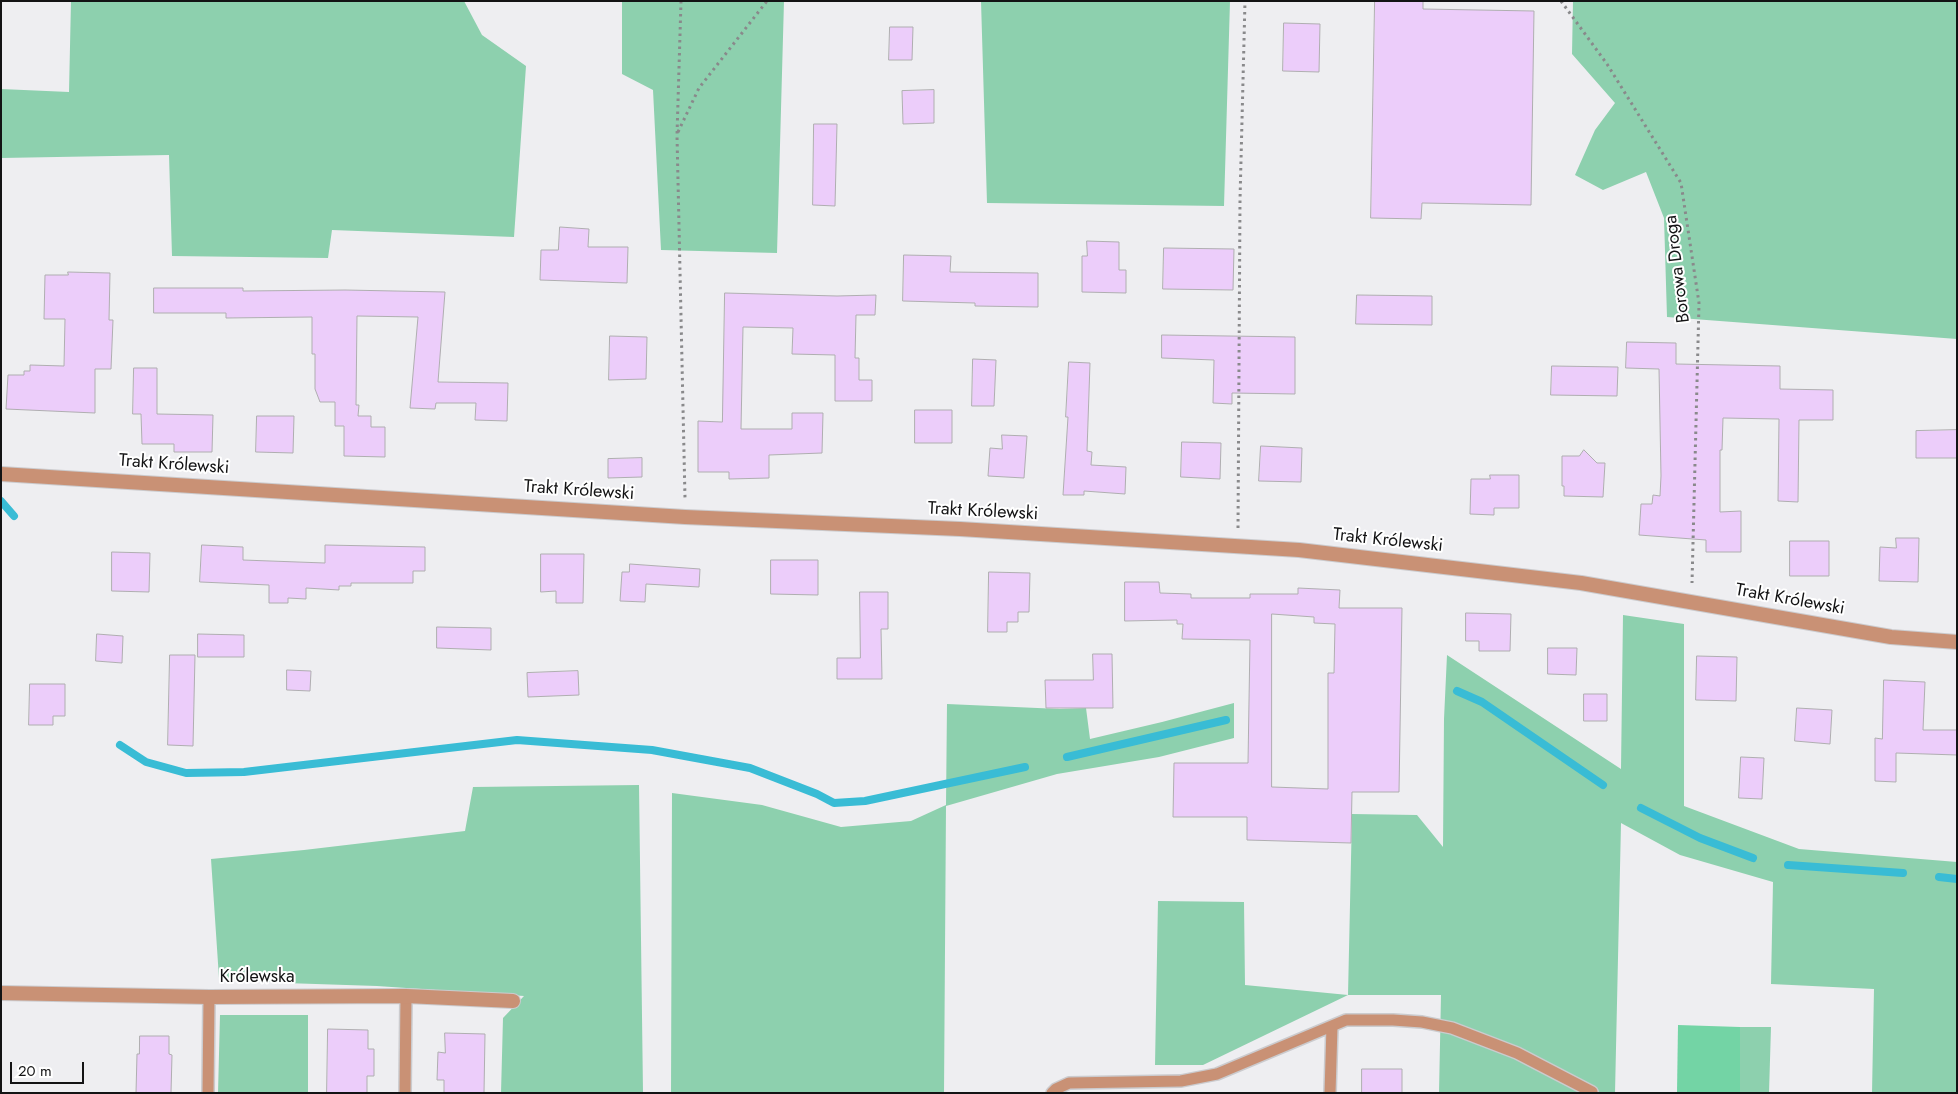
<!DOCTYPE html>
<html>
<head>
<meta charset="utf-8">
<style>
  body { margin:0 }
  #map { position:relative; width:1958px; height:1094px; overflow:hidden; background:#eeeef1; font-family:Jost,sans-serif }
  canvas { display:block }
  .frame { position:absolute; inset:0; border:2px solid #131314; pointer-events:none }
  .scale { position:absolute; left:10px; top:1062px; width:74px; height:22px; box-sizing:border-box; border:2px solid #131314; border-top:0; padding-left:6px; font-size:15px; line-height:18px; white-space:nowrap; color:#131314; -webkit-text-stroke:4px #fff; paint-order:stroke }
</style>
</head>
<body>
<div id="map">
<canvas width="1958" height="1094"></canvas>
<div class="frame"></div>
<div class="scale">20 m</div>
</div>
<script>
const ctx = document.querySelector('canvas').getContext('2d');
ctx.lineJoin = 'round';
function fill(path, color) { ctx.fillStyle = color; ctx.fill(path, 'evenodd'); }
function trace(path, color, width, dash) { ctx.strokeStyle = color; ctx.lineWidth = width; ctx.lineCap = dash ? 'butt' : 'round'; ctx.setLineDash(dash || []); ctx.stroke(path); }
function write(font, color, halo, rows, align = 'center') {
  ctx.font = font + ' Jost,sans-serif'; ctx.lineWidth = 4; ctx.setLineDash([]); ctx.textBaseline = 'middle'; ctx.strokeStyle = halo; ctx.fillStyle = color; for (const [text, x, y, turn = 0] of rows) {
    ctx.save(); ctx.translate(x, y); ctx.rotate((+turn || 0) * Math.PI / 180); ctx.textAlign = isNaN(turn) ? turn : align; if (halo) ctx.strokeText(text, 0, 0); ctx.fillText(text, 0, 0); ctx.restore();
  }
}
const green = new Path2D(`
  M 71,1 L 464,1 L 482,35 L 526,66 L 514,237 L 332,230 L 328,258 L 172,256 L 169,155 L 1,158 L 1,89 L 69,92 Z
  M 622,1 L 784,1 L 777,253 L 661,250 L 653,90 L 622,74 Z
  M 981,1 L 1230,1 L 1224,206 L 987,203 Z
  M 1573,1 L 1957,1 L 1957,339 L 1667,317 L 1664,218 L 1646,172 L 1603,190 L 1575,175 L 1595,130 L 1615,103 L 1572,54 Z
  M 1623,615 L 1684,624 L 1684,806 L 1799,849 L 1957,862 L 1957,1093 L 1872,1093 L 1874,989 L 1771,984 L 1773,882 L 1680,855 L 1621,823 L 1615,1093 L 1439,1093 L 1441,995 L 1348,995 L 1203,1065 L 1155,1065 L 1158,901 L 1244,902 L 1245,985 L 1348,995 L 1352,814 L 1417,815 L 1443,847 L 1444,719 L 1447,655 L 1621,769 Z
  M 1234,703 L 1234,738 L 1159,757 L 1057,774 L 946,806 L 944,1093 L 671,1093 L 672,793 L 762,805 L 841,827 L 911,821 L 946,805 L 947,704 L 1060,709 L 1086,708 L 1090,739 L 1162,722 Z
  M 639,785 L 643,1093 L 501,1093 L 503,1018 L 524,996 L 377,986 L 285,983 L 219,978 L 211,859 L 304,850 L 465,831 L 473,787 Z
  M 220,1015 L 308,1015 L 308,1093 L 218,1093 Z
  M 1740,1027 L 1771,1027 L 1769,1093 L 1740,1093 Z`);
const forest = new Path2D(`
  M 1678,1025 L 1740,1027 L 1740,1093 L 1677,1093 Z`);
const stream = new Path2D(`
  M 1,501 L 14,516
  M 1457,691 L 1482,702 L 1603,785
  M 120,745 L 146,762 L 186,773 L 244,772 L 517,740 L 652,750 L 750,768 L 817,794 L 834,803 L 865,801 L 1025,767
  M 1067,757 L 1226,720
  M 1641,808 L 1700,838 L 1753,858
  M 1788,865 L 1903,873
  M 1939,877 L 1957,879`);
const building = new Path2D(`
  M 1375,1 L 1423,1 L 1423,9 L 1534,11 L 1531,205 L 1422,203 L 1421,219 L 1371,218 Z
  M 1284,23 L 1320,24 L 1319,72 L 1283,71 Z
  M 890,27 L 913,27 L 912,60 L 889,60 Z
  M 934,90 L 934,123 L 903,124 L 902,91 Z
  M 814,124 L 837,124 L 835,206 L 813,205 Z
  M 560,227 L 589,229 L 588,247 L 628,247 L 627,283 L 540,280 L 541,250 L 558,250 Z
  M 1087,241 L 1119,242 L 1119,270 L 1126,270 L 1126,293 L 1082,292 L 1082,256 L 1087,256 Z
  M 1164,248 L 1234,249 L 1233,290 L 1163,289 Z
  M 904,255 L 951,256 L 950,272 L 1038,273 L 1038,307 L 975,306 L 975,303 L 903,301 Z
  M 68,272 L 110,273 L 109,320 L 113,320 L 111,369 L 95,369 L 95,413 L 6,409 L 8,375 L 24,375 L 24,371 L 30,371 L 30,365 L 64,366 L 65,319 L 44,319 L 45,275 L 68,275 Z
  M 154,288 L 243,288 L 243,291 L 345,290 L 445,292 L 438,382 L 508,383 L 507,421 L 475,420 L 476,403 L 436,403 L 435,409 L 410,408 L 418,317 L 357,316 L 356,405 L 359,405 L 358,416 L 371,416 L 371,427 L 385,427 L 385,457 L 344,456 L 344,426 L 335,426 L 335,402 L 320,402 L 315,389 L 315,354 L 312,354 L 312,317 L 226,318 L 226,313 L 154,313 Z
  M 725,293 L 837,296 L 876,295 L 875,315 L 856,315 L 855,358 L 859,358 L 859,380 L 872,380 L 872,401 L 835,401 L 835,355 L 792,354 L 793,328 L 743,327 L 741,429 L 792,429 L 792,413 L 823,413 L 822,453 L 769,455 L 769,478 L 729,479 L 729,472 L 698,472 L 698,421 L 722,422 Z
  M 1357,295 L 1432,296 L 1432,325 L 1356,324 Z
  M 1162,335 L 1295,337 L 1295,394 L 1232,393 L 1232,404 L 1213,403 L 1214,360 L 1162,358 Z
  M 610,336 L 647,337 L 646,379 L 609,380 Z
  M 1627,342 L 1676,343 L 1676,364 L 1780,366 L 1780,389 L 1833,390 L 1833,420 L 1799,420 L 1798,502 L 1778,501 L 1779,419 L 1723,418 L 1722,450 L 1720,450 L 1720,512 L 1741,511 L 1741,552 L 1706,552 L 1706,540 L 1639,535 L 1641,504 L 1652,504 L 1653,495 L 1660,496 L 1661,476 L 1659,369 L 1626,368 Z
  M 973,359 L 996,360 L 994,406 L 972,406 Z
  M 1069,362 L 1090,363 L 1087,451 L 1092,452 L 1091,465 L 1126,467 L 1125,494 L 1084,491 L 1084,495 L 1063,495 L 1068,417 L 1066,417 Z
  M 1552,366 L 1618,367 L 1617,396 L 1551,395 Z
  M 134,368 L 157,368 L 157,414 L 213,415 L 212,452 L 174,452 L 174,444 L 142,444 L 141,414 L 133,414 Z
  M 915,410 L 952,410 L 952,443 L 915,443 Z
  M 257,416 L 294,416 L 293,453 L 256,452 Z
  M 1957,430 L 1957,458 L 1916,458 L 1916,431 Z
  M 1002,435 L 1027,436 L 1024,478 L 988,476 L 990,448 L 1002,449 Z
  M 1182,442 L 1221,443 L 1220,479 L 1181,477 Z
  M 1261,446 L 1302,448 L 1301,482 L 1259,481 Z
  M 1584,450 L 1597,463 L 1605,463 L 1603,497 L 1564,496 L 1564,486 L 1562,486 L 1562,456 L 1579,456 Z
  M 642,458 L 642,477 L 608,478 L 608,459 Z
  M 1490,475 L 1519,475 L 1519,508 L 1494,508 L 1494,515 L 1470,514 L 1471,479 L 1490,479 Z
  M 1896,538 L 1919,538 L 1918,582 L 1879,581 L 1880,547 L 1896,548 Z
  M 1790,541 L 1829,541 L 1829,576 L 1790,576 Z
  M 202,545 L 243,547 L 243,560 L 325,563 L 325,545 L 425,547 L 425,571 L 413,571 L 413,583 L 351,583 L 351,586 L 339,586 L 339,590 L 306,588 L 306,599 L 288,598 L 288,603 L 269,603 L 269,585 L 200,582 Z
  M 112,552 L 150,553 L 149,592 L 112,591 Z
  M 541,554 L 584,554 L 583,603 L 556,603 L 556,591 L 541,592 Z
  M 771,560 L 818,560 L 818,595 L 771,594 Z
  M 630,564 L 700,569 L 699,587 L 646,584 L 645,602 L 620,601 L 622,572 L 629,572 Z
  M 989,572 L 1030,573 L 1029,612 L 1018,612 L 1018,622 L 1007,622 L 1007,632 L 988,632 Z
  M 1125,582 L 1159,582 L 1160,593 L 1191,594 L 1191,598 L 1250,598 L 1250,594 L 1298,594 L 1298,588 L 1340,590 L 1339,608 L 1402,608 L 1399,792 L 1352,792 L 1351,843 L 1247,840 L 1247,817 L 1173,817 L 1174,763 L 1248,763 L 1250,640 L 1182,639 L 1183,624 L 1177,624 L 1177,620 L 1125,621 ZM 1272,614 L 1314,617 L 1314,623 L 1335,624 L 1334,673 L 1328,673 L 1328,789 L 1272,787 Z
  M 860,592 L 888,592 L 888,629 L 881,629 L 882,679 L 837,679 L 837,658 L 860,658 Z
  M 1466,613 L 1511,614 L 1510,651 L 1479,651 L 1479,641 L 1466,641 Z
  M 437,627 L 491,628 L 491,650 L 437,648 Z
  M 97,634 L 123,636 L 122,663 L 96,661 Z
  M 198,634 L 244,635 L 244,657 L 198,657 Z
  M 1548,648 L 1577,648 L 1576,675 L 1548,674 Z
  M 1093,654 L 1112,654 L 1113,708 L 1046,708 L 1045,680 L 1093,680 Z
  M 170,655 L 195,655 L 193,746 L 168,745 Z
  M 1697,656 L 1737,657 L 1736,701 L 1696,700 Z
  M 287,670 L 311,671 L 310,691 L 287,690 Z
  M 578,671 L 579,695 L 528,697 L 527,673 Z
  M 1884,680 L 1925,682 L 1923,730 L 1957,730 L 1957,755 L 1896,753 L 1896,782 L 1875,781 L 1875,738 L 1882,739 Z
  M 30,684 L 65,684 L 65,716 L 53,716 L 53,725 L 29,725 Z
  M 1584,694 L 1607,694 L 1607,721 L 1584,721 Z
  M 1797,708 L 1832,710 L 1830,744 L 1795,741 Z
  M 1741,757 L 1764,758 L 1762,799 L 1739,798 Z
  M 328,1029 L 368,1030 L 368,1049 L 374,1049 L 374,1076 L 367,1076 L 367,1093 L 327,1093 Z
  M 445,1033 L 485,1034 L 484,1093 L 444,1093 L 444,1080 L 437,1080 L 438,1052 L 445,1053 Z
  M 140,1036 L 169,1036 L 169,1054 L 172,1055 L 171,1093 L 136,1093 L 137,1054 L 139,1054 Z
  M 1362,1069 L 1402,1069 L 1402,1093 L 1362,1093 Z`);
const path = new Path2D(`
  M 681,1 L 677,135 L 685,498
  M 1561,1 L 1607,64 L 1681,183 L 1699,303 L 1692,583
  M 678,132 L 699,88 L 767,1
  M 1238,528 L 1240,200 L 1245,1`);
const service = new Path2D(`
  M 208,1093 L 209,997
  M 405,1093 L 406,996
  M 1052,1093 L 1056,1089 L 1069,1083 L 1181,1081 L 1217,1074 L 1346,1020 L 1393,1020 L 1422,1022 L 1452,1028 L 1517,1053 L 1592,1092
  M 1330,1093 L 1332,1026`);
const minor = new Path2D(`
  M 1,993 L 209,997 L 406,996 L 513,1001`);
const tertiary = new Path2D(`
  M 1,474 L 685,517 L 960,529 L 1299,550 L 1581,583 L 1891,637 L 1957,642`);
const streetNames = [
  ["Borowa Droga",1678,269,-97],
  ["Trakt Królewski",174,465,4],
  ["Trakt Królewski",579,491,4],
  ["Trakt Królewski",983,512,3],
  ["Trakt Królewski",1388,541,6],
  ["Trakt Królewski",1790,600,10],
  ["Królewska",257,978]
];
fill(green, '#8dd0ae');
fill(forest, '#73d4a5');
trace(stream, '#39bcd5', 8);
fill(building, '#eccdfa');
trace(building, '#afaeb0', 1);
trace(service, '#cbcbce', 14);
trace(minor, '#cbcbce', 16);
trace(tertiary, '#cbcbce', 16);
trace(path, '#89898b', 3, [2.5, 4]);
trace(service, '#c99175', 11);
trace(minor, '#c99175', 14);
trace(tertiary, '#c99175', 14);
write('18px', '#131314', '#fff', streetNames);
</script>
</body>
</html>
